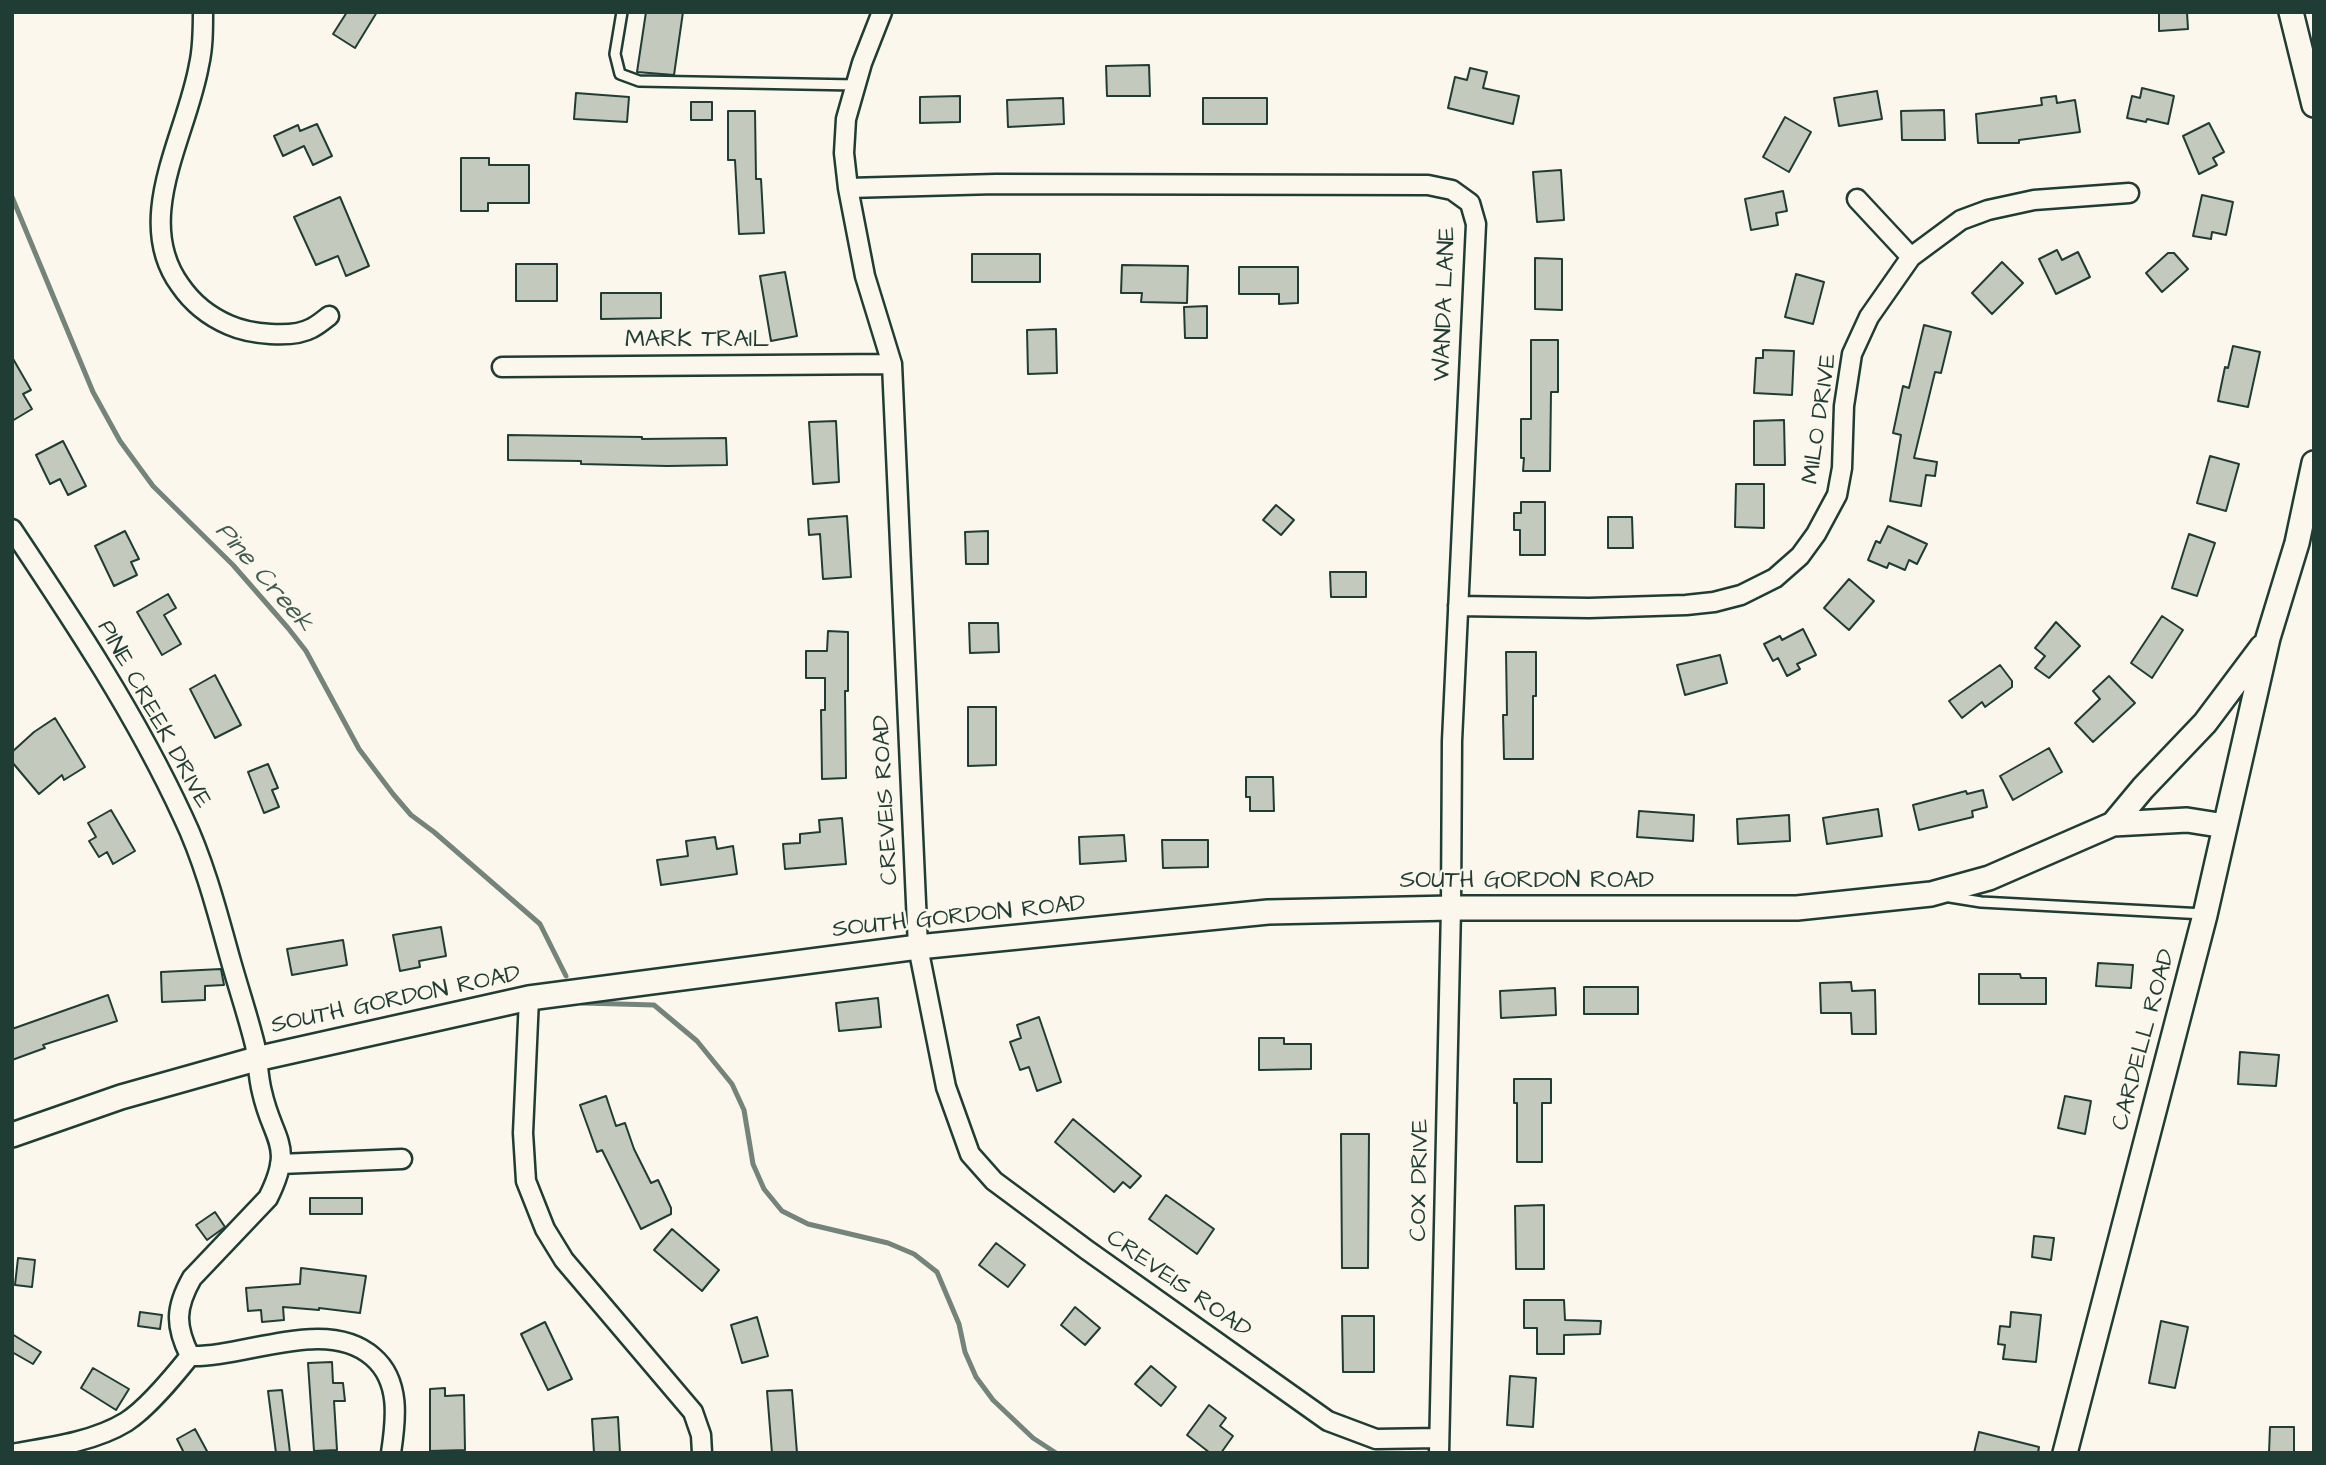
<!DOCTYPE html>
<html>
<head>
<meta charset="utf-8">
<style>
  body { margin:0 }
  #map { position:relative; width:2326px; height:1465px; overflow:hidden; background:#fbf7ec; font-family:"Architects Daughter",sans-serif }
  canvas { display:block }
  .frame { position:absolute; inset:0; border:14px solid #1f3d34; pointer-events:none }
</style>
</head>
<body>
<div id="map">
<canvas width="2326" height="1465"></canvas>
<div class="frame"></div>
</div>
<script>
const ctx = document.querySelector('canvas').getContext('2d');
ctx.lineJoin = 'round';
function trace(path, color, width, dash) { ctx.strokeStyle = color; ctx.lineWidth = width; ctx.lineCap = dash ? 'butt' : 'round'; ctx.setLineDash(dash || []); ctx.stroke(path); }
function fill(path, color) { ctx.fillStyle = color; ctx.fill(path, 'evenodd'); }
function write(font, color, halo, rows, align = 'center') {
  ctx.font = font + ' "Architects Daughter",sans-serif'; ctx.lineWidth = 5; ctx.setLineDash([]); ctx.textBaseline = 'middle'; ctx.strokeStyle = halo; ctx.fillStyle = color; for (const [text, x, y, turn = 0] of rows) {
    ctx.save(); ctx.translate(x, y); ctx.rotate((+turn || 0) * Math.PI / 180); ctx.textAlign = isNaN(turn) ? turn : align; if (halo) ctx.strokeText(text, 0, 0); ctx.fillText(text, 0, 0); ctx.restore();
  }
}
const stream = new Path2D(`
  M 12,197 L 93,392 L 120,441 L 153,486 L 233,565 L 288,628 L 306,651 L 359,749 L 393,794 L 411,815 L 434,832 L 540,924 L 566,976
  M 583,1003 L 654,1005 L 697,1041 L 732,1084 L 744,1110 L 753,1164 L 764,1189 L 782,1211 L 808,1224 L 888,1243 L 914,1254 L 937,1272 L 959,1324 L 965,1352 L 976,1377 L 993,1400 L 1033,1438 L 1056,1453`);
const building = new Path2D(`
  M 347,12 L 377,12 L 355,48 L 333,34 Z
  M 646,12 L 683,12 L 674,75 L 637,72 Z
  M 2159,12 L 2187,12 L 2188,29 L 2159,31 Z
  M 1149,65 L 1150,96 L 1107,96 L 1106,66 Z
  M 1470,68 L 1487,72 L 1483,88 L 1519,96 L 1513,124 L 1448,108 L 1455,77 L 1467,80 Z
  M 2142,88 L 2174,96 L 2168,124 L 2147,119 L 2146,122 L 2127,118 L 2132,96 L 2140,98 Z
  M 1877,91 L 1882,119 L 1839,126 L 1834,98 Z
  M 576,93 L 629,97 L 627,122 L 574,119 Z
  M 960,96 L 960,122 L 920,123 L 920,97 Z
  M 2056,96 L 2057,103 L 2075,100 L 2080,132 L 2019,140 L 2019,143 L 1978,143 L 1976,114 L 2042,105 L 2041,98 Z
  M 1063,98 L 1064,124 L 1008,127 L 1007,100 Z
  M 1203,98 L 1267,98 L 1267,124 L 1203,124 Z
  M 691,102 L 712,102 L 712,120 L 691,120 Z
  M 1944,110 L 1945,140 L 1902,140 L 1901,111 Z
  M 728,111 L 755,111 L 756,179 L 761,179 L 764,233 L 739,234 L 735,160 L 728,160 Z
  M 1785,117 L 1811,132 L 1789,172 L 1763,157 Z
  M 2209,123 L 2224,152 L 2213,158 L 2217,165 L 2199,174 L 2183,136 Z
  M 317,124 L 332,156 L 313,165 L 304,146 L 283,156 L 274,136 L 298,125 L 300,131 Z
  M 461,158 L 489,158 L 489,165 L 529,165 L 529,203 L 488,203 L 488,211 L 461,211 Z
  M 1561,170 L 1564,220 L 1537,222 L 1533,172 Z
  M 1783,191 L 1787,211 L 1776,213 L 1778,225 L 1751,230 L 1745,199 Z
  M 2202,195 L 2233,202 L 2226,235 L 2212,232 L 2211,239 L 2193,236 Z
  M 340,197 L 369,266 L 346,276 L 338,256 L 316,265 L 294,217 Z
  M 2057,250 L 2062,260 L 2078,252 L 2090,277 L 2056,294 L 2039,259 Z
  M 2168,253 L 2174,253 L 2188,269 L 2162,292 L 2146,273 Z
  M 972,254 L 1040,254 L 1040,282 L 972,282 Z
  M 1535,258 L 1562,259 L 1562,310 L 1535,309 Z
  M 2002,262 L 2023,283 L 1992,314 L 1972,293 Z
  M 516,264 L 557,264 L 557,301 L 516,301 Z
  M 1122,265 L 1188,266 L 1187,303 L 1141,302 L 1142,293 L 1121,293 Z
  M 1239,267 L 1298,267 L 1298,303 L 1279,304 L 1279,294 L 1239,294 Z
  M 785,272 L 797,336 L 771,341 L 760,276 Z
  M 1796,274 L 1824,282 L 1813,324 L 1785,317 Z
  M 601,293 L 661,293 L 661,318 L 601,319 Z
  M 1207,306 L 1207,338 L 1185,338 L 1184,307 Z
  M 1924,325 L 1951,332 L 1941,373 L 1935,372 L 1914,458 L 1937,462 L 1935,476 L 1926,475 L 1921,506 L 1890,501 L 1901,435 L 1893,433 L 1903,386 L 1909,388 Z
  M 1056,329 L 1057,373 L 1028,374 L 1027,330 Z
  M 1531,340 L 1558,340 L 1558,392 L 1551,392 L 1550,471 L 1523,471 L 1524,458 L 1521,458 L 1521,419 L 1531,419 Z
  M 2233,346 L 2260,352 L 2248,407 L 2218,401 L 2225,367 L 2228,368 Z
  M 1763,350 L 1794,351 L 1792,395 L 1754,393 L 1756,358 L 1763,358 Z
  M 12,357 L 31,390 L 23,394 L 32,409 L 12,421 Z
  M 1784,420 L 1785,465 L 1754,465 L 1754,421 Z
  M 836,421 L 839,482 L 813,484 L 809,422 Z
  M 508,435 L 642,437 L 642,439 L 726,438 L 727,465 L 667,466 L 581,464 L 581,461 L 508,460 Z
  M 63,441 L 86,486 L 68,495 L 60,479 L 50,484 L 36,455 Z
  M 2210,456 L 2239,464 L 2226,511 L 2197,503 Z
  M 1736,484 L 1764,484 L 1764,528 L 1735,527 Z
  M 1521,502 L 1545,502 L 1545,555 L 1520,555 L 1520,530 L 1514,530 L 1514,513 L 1521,513 Z
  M 1276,505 L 1294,520 L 1281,535 L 1263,520 Z
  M 847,516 L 851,577 L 823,579 L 820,534 L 809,535 L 808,519 Z
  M 1608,517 L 1632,517 L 1633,548 L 1608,548 Z
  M 1888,526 L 1927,544 L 1917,564 L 1909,560 L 1905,570 L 1889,563 L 1887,568 L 1868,560 L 1876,541 L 1880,543 Z
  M 125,531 L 139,559 L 131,562 L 137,575 L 114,586 L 95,546 Z
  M 988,531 L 988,564 L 966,564 L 965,532 Z
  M 2189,534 L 2215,543 L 2197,596 L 2172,588 Z
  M 1330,572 L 1366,572 L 1366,597 L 1331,597 Z
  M 1849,579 L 1874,601 L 1849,630 L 1824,608 Z
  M 168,594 L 176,608 L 164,615 L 181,644 L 162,655 L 137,612 Z
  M 2162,616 L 2183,630 L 2152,678 L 2131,663 Z
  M 2056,622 L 2080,646 L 2049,678 L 2035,668 L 2045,656 L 2035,648 Z
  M 969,623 L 998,623 L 999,652 L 970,653 Z
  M 1803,629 L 1816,655 L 1797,664 L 1800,669 L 1787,676 L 1778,658 L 1773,661 L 1764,644 L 1780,636 L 1782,640 Z
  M 828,631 L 848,632 L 848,691 L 845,691 L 846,778 L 822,779 L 821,710 L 825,710 L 825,678 L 806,678 L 806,651 L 827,651 Z
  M 1506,652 L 1536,652 L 1536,696 L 1533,696 L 1533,759 L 1504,759 L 1503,715 L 1507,715 Z
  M 1720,655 L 1727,683 L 1685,695 L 1677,665 Z
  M 2000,665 L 2012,681 L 2012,687 L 1985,707 L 1982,702 L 1962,718 L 1949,701 Z
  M 215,675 L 241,725 L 215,738 L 190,689 Z
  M 2109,676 L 2135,703 L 2093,742 L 2075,723 L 2100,699 L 2093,691 Z
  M 968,707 L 996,707 L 996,765 L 968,766 Z
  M 55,718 L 85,767 L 64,780 L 62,775 L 39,794 L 12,762 L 12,752 L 34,732 Z
  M 2049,748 L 2062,772 L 2013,800 L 2000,776 Z
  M 268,764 L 278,788 L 272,790 L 279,807 L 264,813 L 248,772 Z
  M 1246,777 L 1273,777 L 1274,811 L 1250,811 L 1250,797 L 1246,797 Z
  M 1983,790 L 1987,807 L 1972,811 L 1973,817 L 1919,830 L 1913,805 L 1966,791 L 1967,794 Z
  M 1878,809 L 1882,836 L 1827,844 L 1823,818 Z
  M 111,810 L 135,851 L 113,864 L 107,852 L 99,857 L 89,841 L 96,837 L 88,823 Z
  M 1639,811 L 1694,815 L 1693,841 L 1637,837 Z
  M 1789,815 L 1790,841 L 1738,844 L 1737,819 Z
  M 842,818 L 846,864 L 785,869 L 783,844 L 800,843 L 800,834 L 820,832 L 819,820 Z
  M 1124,835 L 1126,861 L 1080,864 L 1079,837 Z
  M 715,837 L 717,849 L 733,846 L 737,874 L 661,885 L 657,860 L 688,856 L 686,841 Z
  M 1162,840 L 1208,840 L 1208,867 L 1163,868 Z
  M 441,927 L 446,956 L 419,961 L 420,967 L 400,971 L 393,935 Z
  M 343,940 L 347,965 L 292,975 L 287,949 Z
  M 2098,963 L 2133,965 L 2131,988 L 2096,986 Z
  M 221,969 L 224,985 L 205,986 L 205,1000 L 162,1002 L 161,972 Z
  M 1979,974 L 2020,974 L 2021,978 L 2046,978 L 2046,1004 L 1979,1004 Z
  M 1851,982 L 1852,991 L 1875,990 L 1876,1034 L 1852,1034 L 1851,1013 L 1821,1013 L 1820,983 Z
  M 1584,987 L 1638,987 L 1638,1014 L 1584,1014 Z
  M 1555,988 L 1556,1015 L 1501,1018 L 1500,991 Z
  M 108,995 L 117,1021 L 43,1045 L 45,1048 L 12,1060 L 12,1029 Z
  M 878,998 L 881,1027 L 839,1031 L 836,1003 Z
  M 1039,1017 L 1061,1082 L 1037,1091 L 1029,1067 L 1020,1070 L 1010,1042 L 1021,1038 L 1017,1025 Z
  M 1259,1038 L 1284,1038 L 1284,1044 L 1311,1044 L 1311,1069 L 1259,1070 Z
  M 2240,1052 L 2279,1055 L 2276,1086 L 2238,1084 Z
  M 1514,1079 L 1551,1079 L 1551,1103 L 1542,1103 L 1542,1162 L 1517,1162 L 1517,1103 L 1514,1103 Z
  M 606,1096 L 616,1126 L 625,1123 L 634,1149 L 651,1183 L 658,1180 L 671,1208 L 671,1214 L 641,1229 L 602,1150 L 597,1152 L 580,1105 Z
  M 2065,1096 L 2091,1101 L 2085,1134 L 2058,1128 Z
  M 1073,1119 L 1141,1176 L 1130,1188 L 1123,1182 L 1114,1192 L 1055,1142 Z
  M 1341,1134 L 1369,1134 L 1368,1268 L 1342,1268 Z
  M 1166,1195 L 1214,1229 L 1197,1254 L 1149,1219 Z
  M 310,1198 L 362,1198 L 362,1214 L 310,1214 Z
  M 1544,1205 L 1544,1269 L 1516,1269 L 1515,1206 Z
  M 215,1212 L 225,1227 L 207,1240 L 196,1225 Z
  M 672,1229 L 719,1270 L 702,1291 L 654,1250 Z
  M 2034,1236 L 2054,1238 L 2051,1260 L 2032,1257 Z
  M 996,1243 L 1025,1265 L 1008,1287 L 979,1265 Z
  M 18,1258 L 35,1260 L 32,1287 L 15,1285 Z
  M 301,1268 L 366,1276 L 360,1313 L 319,1308 L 319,1310 L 283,1307 L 284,1320 L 262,1322 L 261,1310 L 248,1311 L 246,1288 L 300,1284 Z
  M 1524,1300 L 1564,1300 L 1565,1320 L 1601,1321 L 1600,1334 L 1564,1335 L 1564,1354 L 1537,1354 L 1537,1328 L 1524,1328 Z
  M 1075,1307 L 1100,1328 L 1085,1345 L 1061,1325 Z
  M 140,1312 L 162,1315 L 160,1329 L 138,1326 Z
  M 2011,1312 L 2041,1315 L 2036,1362 L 2003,1359 L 2005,1345 L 1998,1344 L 2000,1326 L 2010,1327 Z
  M 1342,1316 L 1374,1316 L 1374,1372 L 1343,1372 Z
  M 757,1317 L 768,1356 L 742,1363 L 731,1325 Z
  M 2161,1321 L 2188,1327 L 2175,1388 L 2149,1383 Z
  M 545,1322 L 572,1379 L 548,1390 L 521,1334 Z
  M 12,1334 L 41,1352 L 33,1364 L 12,1352 Z
  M 332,1362 L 333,1383 L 343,1383 L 345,1401 L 334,1401 L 337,1450 L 314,1451 L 308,1363 Z
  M 1151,1366 L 1176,1387 L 1161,1406 L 1135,1384 Z
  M 93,1368 L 129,1389 L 116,1410 L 81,1388 Z
  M 1510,1376 L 1536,1378 L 1533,1427 L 1507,1425 Z
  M 445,1388 L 445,1396 L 464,1395 L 465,1450 L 430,1451 L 430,1389 Z
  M 282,1390 L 289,1444 L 290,1453 L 276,1453 L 268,1391 Z
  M 792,1390 L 797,1453 L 772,1453 L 767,1391 Z
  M 1209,1405 L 1226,1418 L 1220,1426 L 1233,1436 L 1221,1453 L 1210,1453 L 1187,1435 Z
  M 618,1417 L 620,1453 L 594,1453 L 592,1419 Z
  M 2270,1427 L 2294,1427 L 2294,1453 L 2269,1453 Z
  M 195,1429 L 208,1453 L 184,1453 L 177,1439 Z
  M 1979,1432 L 2039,1447 L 2038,1453 L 1974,1453 Z`);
const service = new Path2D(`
  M 622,12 L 615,54 L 620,74 L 639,81 L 856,85
  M 1950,897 L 1981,902 L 2204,914`);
const minor = new Path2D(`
  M 203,12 C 203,30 203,48 199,65 C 187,135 132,219 180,285 C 193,304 208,316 229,325 C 249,334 292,339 312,328 C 318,325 324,320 329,316
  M 882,12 L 862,63 L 846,119 L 844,153 L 848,188 L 865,276 L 892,364 L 918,947 L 946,1087 L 970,1154 L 994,1181 L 1087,1250 L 1328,1421 L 1376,1439 L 1439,1438
  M 848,188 L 996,184 L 1428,185 L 1452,190 L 1470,203 L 1476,224 L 1452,741 L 1451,908 L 1439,1453
  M 1857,199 L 1911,257
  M 502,367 L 892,364
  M 12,529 C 74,622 136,715 183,817 C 204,861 217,911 230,958 C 238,987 248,1016 255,1045 C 258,1060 258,1077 262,1092 C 273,1142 295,1144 268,1198 L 192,1278 C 175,1308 175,1326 190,1356
  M 1458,606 L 1589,608 L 1686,605 L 1714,602 L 1741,595 L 1775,578 L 1800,556 L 1816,534 L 1837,495 L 1842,468 L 1844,406 L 1852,354 L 1869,317 L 1911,257 L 1961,220 L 1988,210 L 2034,200 L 2129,193
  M 529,998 L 523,1133 L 526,1181 L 545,1229 L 564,1260 L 693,1412 L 701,1435 L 702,1453
  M 280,1164 L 402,1159
  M 190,1356 C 245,1358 327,1316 373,1357 C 401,1381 396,1420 391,1453
  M 17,1453 C 53,1447 95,1441 126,1422 C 148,1408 174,1376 190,1356`);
const tertiary = new Path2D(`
  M 2291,12 L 2314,105
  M 2113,824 L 2143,788 L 2205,723 L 2262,647
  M 12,1135 L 121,1097 L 256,1059 L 529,998 L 918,947 L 1268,912 L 1451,908 L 1797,908 L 1931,894 L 1989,878 L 2113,824 L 2187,820 L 2225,826
  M 2065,1453 L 2205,915 L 2268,638 L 2297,543 L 2314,463`);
const streetNames = [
  ["WANDA LANE",1446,304,-88],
  ["MARK TRAIL",697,341],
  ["MILO DRIVE",1821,419,-82],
  ["PINE CREEK DRIVE",153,715,61],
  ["CREVEIS ROAD",887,800,-93],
  ["SOUTH GORDON ROAD",1527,882],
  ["SOUTH GORDON ROAD",959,918,-6],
  ["SOUTH GORDON ROAD",396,1001,-12],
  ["CARDELL ROAD",2145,1040,-75],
  ["COX DRIVE",1421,1180,-89],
  ["CREVEIS ROAD",1178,1285,35]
];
const waterNames = [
  ["Pine Creek",263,578,49]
];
trace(stream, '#74847b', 5);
fill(building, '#c4c9be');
trace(building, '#1f3d34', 2);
trace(service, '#1f3d34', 14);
trace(minor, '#1f3d34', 23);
trace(tertiary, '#1f3d34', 28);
trace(service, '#fbf7ec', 9);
trace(minor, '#fbf7ec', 18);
trace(tertiary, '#fbf7ec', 23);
write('24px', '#1f3d34', '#fbf7ec', streetNames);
write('italic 26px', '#425b52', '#fbf7ec', waterNames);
</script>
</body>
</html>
